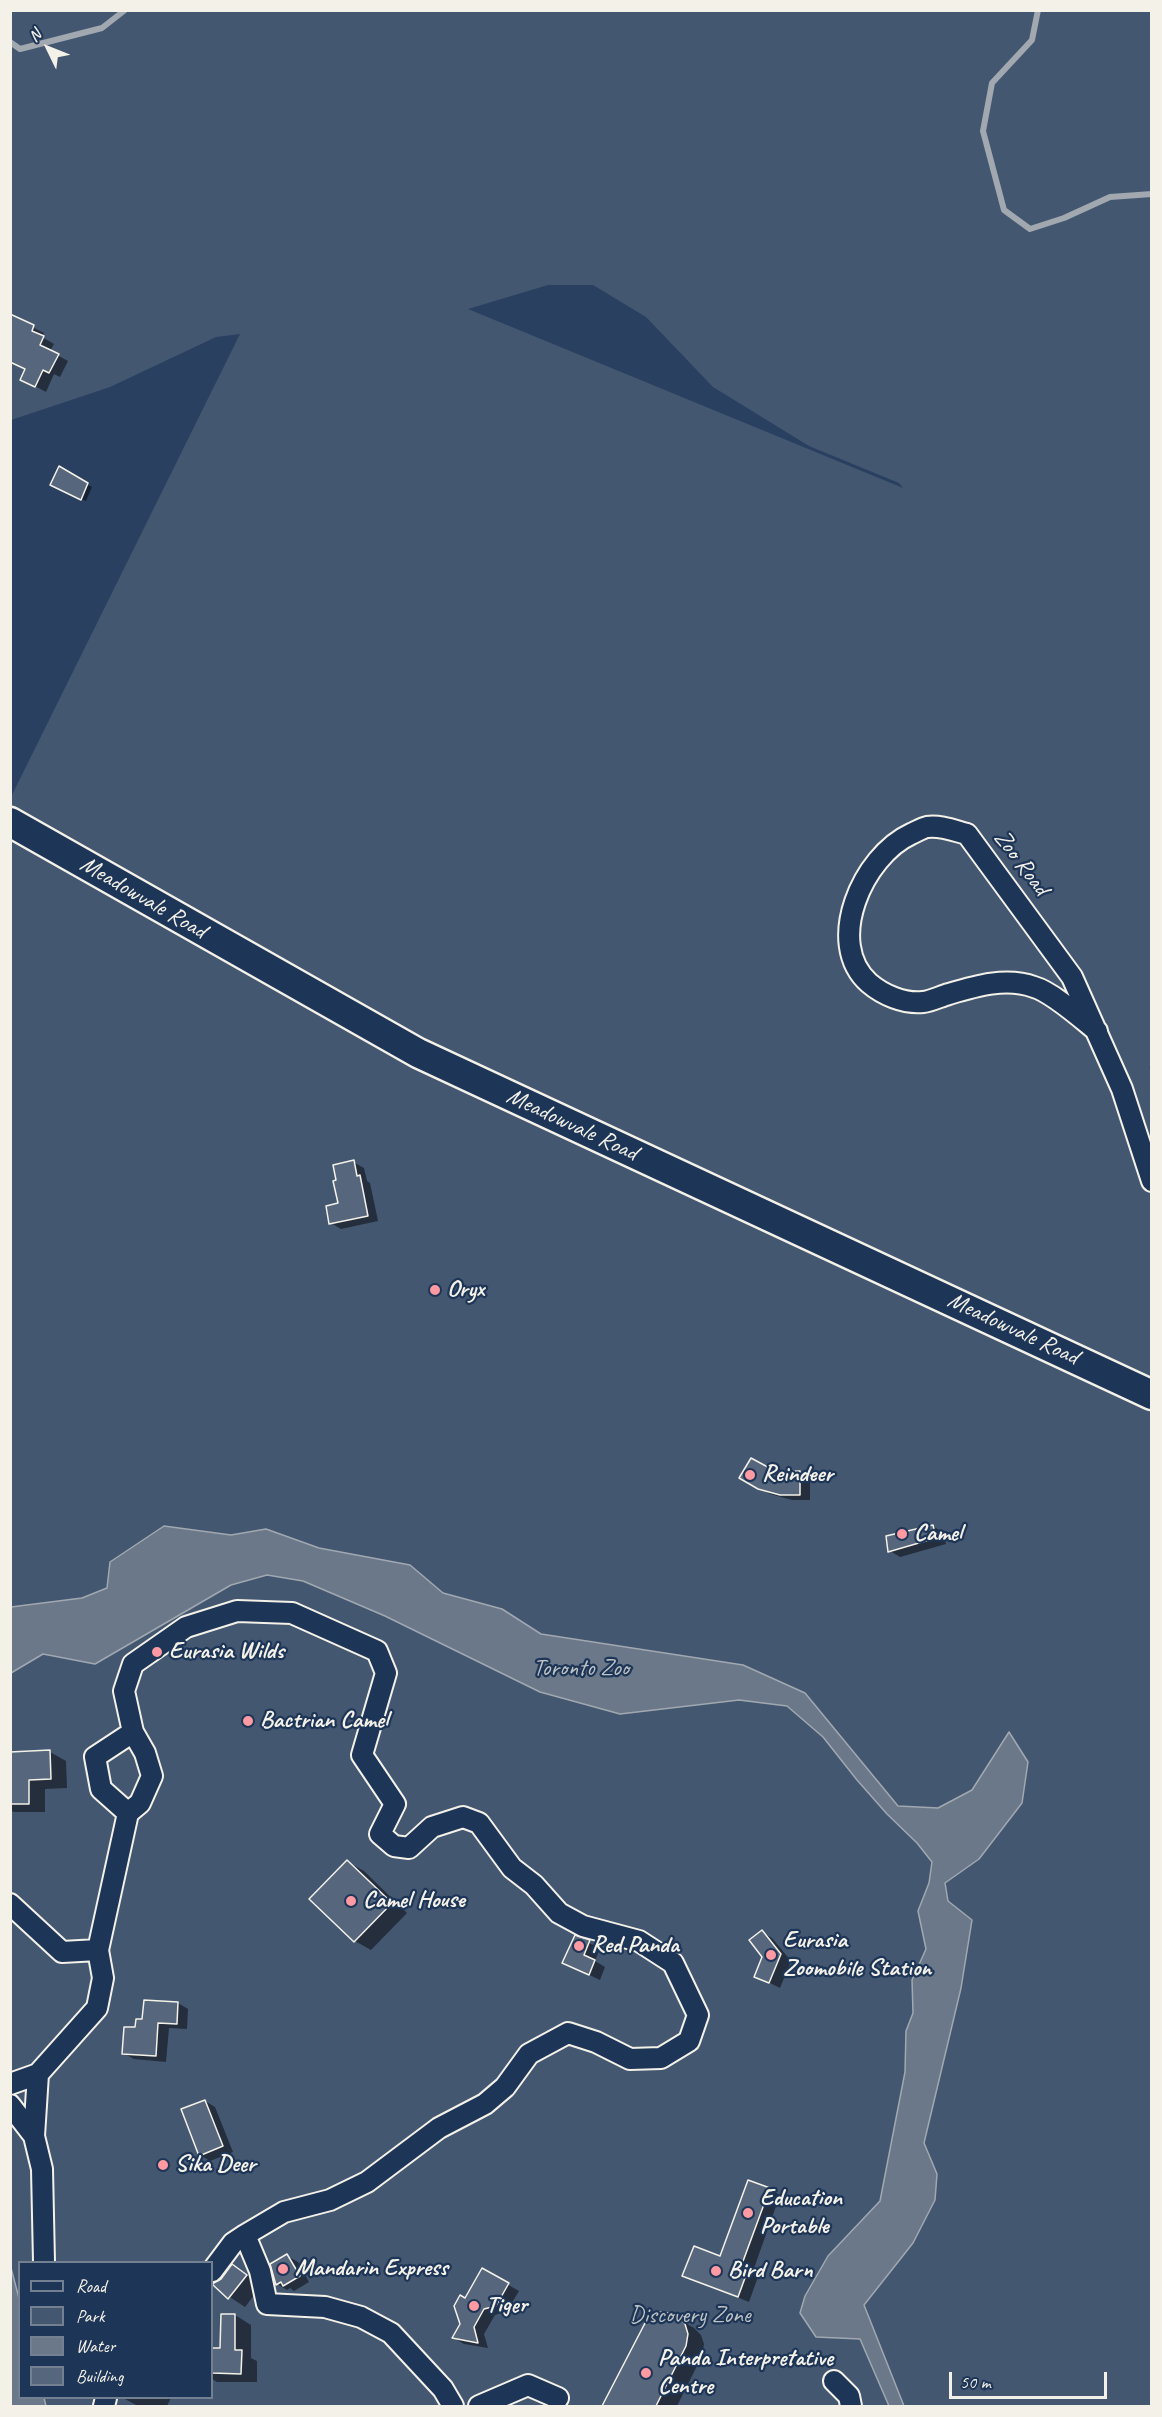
<!DOCTYPE html>
<html>
<head>
<meta charset="utf-8">
<style>
  body { margin:0 }
  #map { position:relative; width:1162px; height:2417px; overflow:hidden; background:#2a4060; font-family:Caveat,sans-serif }
  canvas { display:block }
  .frame { position:absolute; inset:0; border:12px solid #f4f1e8; pointer-events:none }
  .legend { position:absolute; left:18px; top:2261px; width:195px; height:138px; box-sizing:border-box; background:#1d3557; border:2px solid #738091; margin:0; padding:8px 10px; list-style:none; font-size:18px; color:#f4f1e8 }
  .legend li { display:flex; align-items:center; gap:12px; height:30px }
  .legend b { width:30px; border:2px solid #738091 }
  .north { position:absolute; left:18px; top:18px; width:60px; height:60px; -webkit-text-stroke:4px #1d3557; paint-order:stroke; rotate:313deg; font-size:16px; font-weight:700; line-height:24px; text-align:center; color:#f4f1e8 }
  .north::after { content:''; display:block; margin:auto; width:21px; height:27px; background:#f4f1e8; clip-path:polygon(50% 0,100% 100%,50% 72%,0 100%) }
  .scale { position:absolute; left:949px; top:2372px; width:158px; height:27px; box-sizing:border-box; border:3px solid #f4f1e8; border-top:0; padding-left:8px; font-size:18px; line-height:21px; white-space:nowrap; color:#f4f1e8; -webkit-text-stroke:4px #1d3557; paint-order:stroke }
</style>
</head>
<body>
<div id="map">
<canvas width="1162" height="2417"></canvas>
<div class="frame"></div>
<ul class="legend">
<li><b style="height:8px;background:#1d3557"></b>Road</li>
<li><b style="height:16px;background:#445771"></b>Park</li>
<li><b style="height:16px;background:#6a788a"></b>Water</li>
<li><b style="height:16px;background:#56677d"></b>Building</li>
</ul>
<div class="north">N</div>
<div class="scale">50 m</div>
</div>
<script>
const ctx = document.querySelector('canvas').getContext('2d');
ctx.lineJoin = 'round';
function fill(path, color) { ctx.fillStyle = color; ctx.fill(path, 'evenodd'); }
function trace(path, color, width, dash) { ctx.strokeStyle = color; ctx.lineWidth = width; ctx.lineCap = dash ? 'butt' : 'round'; ctx.setLineDash(dash || []); ctx.stroke(path); }
function write(font, color, halo, rows, align = 'center') {
  ctx.font = font + ' Caveat,sans-serif'; ctx.lineWidth = 4.5; ctx.setLineDash([]); ctx.textBaseline = 'middle'; ctx.strokeStyle = halo; ctx.fillStyle = color; for (const [text, x, y, turn = 0] of rows) {
    ctx.save(); ctx.translate(x, y); ctx.rotate((+turn || 0) * Math.PI / 180); ctx.textAlign = isNaN(turn) ? turn : align; if (halo) ctx.strokeText(text, 0, 0); ctx.fillText(text, 0, 0); ctx.restore();
  }
}
const green = new Path2D(`
  M 11,11 L 1151,11 L 1151,1068 L 1149,1066 L 1152,1075 L 1151,2406 L 11,2406 L 10,799 L 240,334 L 216,337 L 110,387 L 11,420 ZM 548,285 L 593,285 L 646,317 L 713,387 L 809,446 L 899,483 L 903,488 L 468,309 ZM 20,2262 L 212,2262 L 212,2398 L 20,2398 Z`);
const water = new Path2D(`
  M 164,1526 L 231,1535 L 266,1529 L 319,1548 L 410,1565 L 443,1593 L 502,1609 L 541,1634 L 743,1665 L 805,1693 L 898,1806 L 938,1808 L 972,1790 L 1009,1732 L 1028,1762 L 1022,1803 L 979,1859 L 945,1883 L 948,1901 L 972,1920 L 961,1988 L 924,2143 L 937,2174 L 935,2200 L 913,2243 L 864,2305 L 904,2406 L 889,2406 L 860,2339 L 816,2337 L 800,2313 L 805,2296 L 828,2256 L 880,2201 L 905,2072 L 906,2031 L 913,2013 L 912,1980 L 926,1949 L 918,1911 L 929,1883 L 932,1862 L 917,1843 L 887,1814 L 857,1780 L 823,1737 L 787,1706 L 739,1700 L 620,1714 L 540,1692 L 385,1616 L 303,1581 L 267,1575 L 231,1585 L 95,1664 L 43,1654 L 11,1673 L 11,1607 L 82,1598 L 107,1588 L 110,1562 Z
  M 11,2165 L 11,2268 L 20,2302 L 20,2398 L 44,2398 L 46,2406 L 11,2406 Z`);
const shadow = new Path2D(`
  M 10,316 L 44,333 L 42,337 L 54,344 L 50,351 L 68,361 L 60,377 L 54,374 L 46,392 L 33,385 Z
  M 80,481 L 92,487 L 86,501 L 56,487 Z
  M 353,1162 L 364,1168 L 367,1181 L 370,1183 L 378,1221 L 341,1229 L 331,1223 L 340,1204 Z
  M 799,1473 L 810,1479 L 810,1500 L 792,1500 L 770,1494 L 741,1478 Z
  M 932,1526 L 943,1532 L 946,1544 L 900,1557 L 890,1551 Z
  M 50,1752 L 66,1761 L 67,1788 L 45,1789 L 45,1812 L 14,1812 L 10,1810 L 10,1754 Z
  M 348,1862 L 364,1871 L 407,1913 L 371,1950 L 355,1941 Z
  M 762,1932 L 772,1938 L 791,1961 L 780,1988 L 756,1976 L 764,1957 Z
  M 576,1937 L 600,1948 L 595,1961 L 605,1967 L 600,1980 L 564,1963 Z
  M 178,2003 L 188,2009 L 187,2029 L 169,2028 L 166,2062 L 134,2059 L 123,2053 L 136,2029 L 143,2021 Z
  M 205,2101 L 215,2107 L 233,2152 L 210,2161 L 200,2155 Z
  M 769,2189 L 780,2195 L 753,2271 L 759,2274 L 749,2302 L 684,2275 L 721,2258 Z
  M 287,2256 L 298,2262 L 309,2282 L 294,2291 L 290,2288 L 287,2290 L 277,2284 Z
  M 233,2266 L 262,2285 L 245,2307 L 213,2286 L 222,2280 Z
  M 482,2270 L 519,2291 L 507,2311 L 495,2315 L 484,2334 L 488,2348 L 464,2344 L 454,2338 L 462,2325 L 465,2300 Z
  M 223,2315 L 235,2315 L 251,2325 L 251,2358 L 257,2361 L 257,2382 L 217,2382 L 212,2379 L 212,2349 L 221,2349 Z
  M 677,2318 L 694,2328 L 701,2335 L 704,2344 L 702,2356 L 677,2406 L 606,2406 L 607,2401 Z
  M 123,2398 L 171,2398 L 167,2406 L 138,2406 Z`);
const stream = new Path2D(`
  M 1038,10 L 1032,40 L 992,83 L 983,131 L 1004,210 L 1030,229 L 1064,218 L 1110,197 L 1152,194
  M 10,42 L 20,49 L 102,28 L 125,10`);
const building = new Path2D(`
  M 10,314 L 34,325 L 32,331 L 44,336 L 40,345 L 59,354 L 49,373 L 43,370 L 35,387 L 20,380 L 25,369 L 10,362 Z
  M 59,466 L 88,483 L 81,500 L 50,485 Z
  M 354,1160 L 357,1176 L 360,1175 L 368,1216 L 329,1224 L 326,1206 L 338,1203 L 333,1181 L 336,1180 L 333,1165 Z
  M 751,1458 L 777,1472 L 800,1471 L 800,1495 L 780,1495 L 758,1489 L 739,1478 Z
  M 933,1525 L 936,1538 L 888,1552 L 886,1536 Z
  M 50,1750 L 51,1779 L 29,1780 L 29,1804 L 10,1804 L 10,1752 Z
  M 347,1860 L 392,1903 L 354,1942 L 309,1899 Z
  M 762,1930 L 781,1954 L 769,1983 L 754,1977 L 762,1957 L 749,1940 Z
  M 575,1935 L 590,1940 L 584,1955 L 595,1960 L 589,1975 L 562,1963 Z
  M 144,2000 L 178,2002 L 177,2024 L 158,2023 L 156,2056 L 122,2054 L 124,2027 L 135,2027 L 136,2019 L 142,2019 Z
  M 205,2100 L 223,2146 L 199,2156 L 181,2109 Z
  M 748,2180 L 770,2188 L 742,2264 L 749,2267 L 738,2297 L 682,2276 L 694,2246 L 720,2256 Z
  M 287,2254 L 300,2276 L 283,2286 L 281,2282 L 276,2285 L 270,2264 Z
  M 232,2264 L 247,2275 L 228,2299 L 212,2284 L 221,2279 Z
  M 482,2268 L 509,2283 L 496,2306 L 484,2309 L 474,2327 L 478,2343 L 452,2338 L 460,2324 L 454,2306 L 460,2295 L 465,2298 Z
  M 658,2312 L 669,2313 L 678,2317 L 685,2324 L 688,2334 L 686,2346 L 656,2406 L 602,2406 L 644,2325 L 649,2317 Z
  M 221,2314 L 235,2314 L 235,2350 L 242,2350 L 241,2374 L 212,2373 L 212,2348 L 220,2348 Z`);
const street = new Path2D(`
  M 1097,1031 C 1081,1018 1052,992 1034,987 C 1006,977 976,986 949,994 C 941,996 932,1001 923,1002 C 904,1004 883,995 869,983 C 824,943 863,856 911,834 C 916,832 922,828 927,827 C 941,825 955,831 967,834 L 1072,977 L 1122,1089 L 1152,1181
  M 128,1813 L 140,1803 L 152,1776 L 145,1753 L 133,1732
  M 10,1904 L 62,1952 L 98,1950 L 128,1813 L 101,1789 L 95,1757 L 133,1732 L 124,1691 L 133,1664 L 186,1627 L 237,1611 L 292,1613 L 377,1651 L 386,1673 L 362,1755 L 395,1804 L 380,1834 L 394,1846 L 409,1848 L 432,1827 L 463,1817 L 479,1823 L 512,1868 L 534,1885 L 559,1913 L 583,1926 L 639,1941 L 673,1963 L 698,2015 L 689,2041 L 661,2058 L 630,2059 L 596,2042 L 568,2033 L 529,2054 L 505,2087 L 485,2104 L 439,2128 L 367,2182 L 330,2200 L 284,2212 L 245,2235 L 233,2243 L 212,2271
  M 10,2084 L 38,2074
  M 10,2105 L 34,2136 L 42,2169 L 44,2262
  M 34,2136 L 38,2074 L 97,2008 L 103,1978 L 98,1950
  M 245,2235 L 260,2271 L 267,2304 L 325,2307 L 361,2317 L 391,2333 L 443,2389 L 453,2406
  M 834,2381 L 849,2396 L 851,2406
  M 104,2406 L 106,2398
  M 479,2406 L 528,2385 L 558,2398`);
const secondary = new Path2D(`
  M 10,822 L 418,1053 L 1152,1395`);
const markers = [
  [435,1290,6,"#ff9aa2"],
  [750,1475,6,"#ff9aa2"],
  [902,1534,6,"#ff9aa2"],
  [157,1652,6,"#ff9aa2"],
  [248,1721,6,"#ff9aa2"],
  [351,1901,6,"#ff9aa2"],
  [579,1946,6,"#ff9aa2"],
  [771,1955,6,"#ff9aa2"],
  [163,2165,6,"#ff9aa2"],
  [748,2213,6,"#ff9aa2"],
  [283,2269,6,"#ff9aa2"],
  [716,2271,6,"#ff9aa2"],
  [474,2306,6,"#ff9aa2"],
  [646,2373,6,"#ff9aa2"]
];
const streetNames = [
  ["Zoo Road",1021,863,53],
  ["Meadowvale Road",143,898,30],
  ["Meadowvale Road",572,1125,25],
  ["Meadowvale Road",1013,1329,25]
];
const poiNames = [
  ["Oryx",447,1290],
  ["Reindeer",762,1475],
  ["Camel",914,1534],
  ["Eurasia Wilds",169,1652],
  ["Bactrian Camel",260,1721],
  ["Camel House",363,1901],
  ["Eurasia",783,1941],
  ["Zoomobile Station",783,1969],
  ["Red Panda",591,1946],
  ["Sika Deer",175,2165],
  ["Education",760,2199],
  ["Portable",760,2227],
  ["Mandarin Express",295,2269],
  ["Bird Barn",728,2271],
  ["Tiger",486,2306],
  ["Panda Interpretative",658,2359],
  ["Centre",658,2387]
];
const parkNames = [
  ["Toronto Zoo",581,1669],
  ["Discovery Zone",690,2316]
];
fill(green, '#445771');
fill(water, '#6a788a');
trace(water, '#a1a8b0', 1.5);
fill(shadow, '#0007');
trace(stream, '#a1a8b0', 6);
fill(building, '#56677d');
trace(building, '#f4f1e8', 1.5);
trace(street, '#f4f1e8', 24);
trace(secondary, '#f4f1e8', 33);
trace(street, '#1d3557', 20);
trace(secondary, '#1d3557', 28);
for (const [x, y, r, color] of markers) { const dot = new Path2D(); dot.arc(x, y, r, 0, 2 * Math.PI); ctx.fillStyle = color; ctx.fill(dot); trace(dot, '#1d3557', 2); }
write('24px', '#f4f1e8', '#1d3557', streetNames);
write('bold 24px', '#f4f1e8', '#1d3557', poiNames, 'left');
write('24px', '#bfc3c4', '#1d3557', parkNames);
</script>
</body>
</html>
